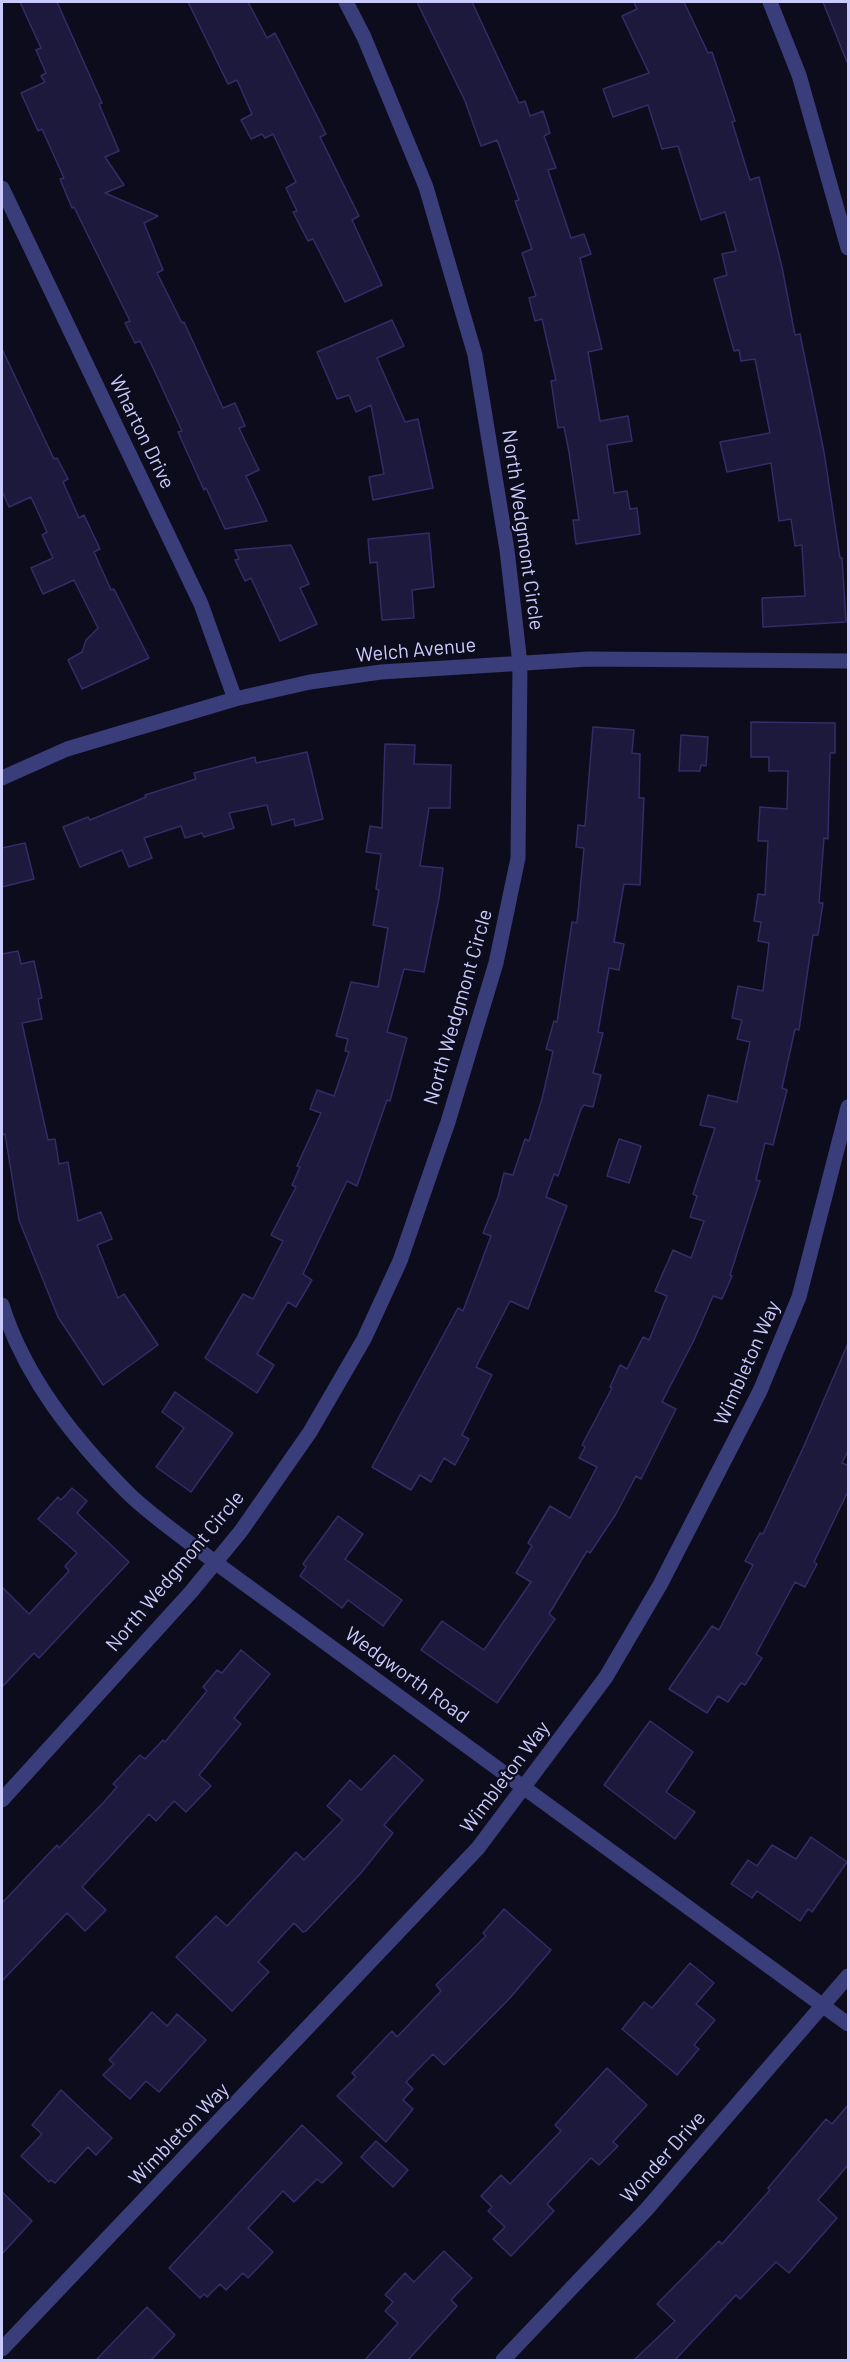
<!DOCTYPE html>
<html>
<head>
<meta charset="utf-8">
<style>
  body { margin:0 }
  #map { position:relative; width:850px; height:2362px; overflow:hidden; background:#0d0c1c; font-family:Barlow,sans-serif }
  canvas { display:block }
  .frame { position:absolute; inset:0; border:3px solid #cbcafd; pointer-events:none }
</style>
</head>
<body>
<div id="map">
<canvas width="850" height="2362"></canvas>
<div class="frame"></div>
</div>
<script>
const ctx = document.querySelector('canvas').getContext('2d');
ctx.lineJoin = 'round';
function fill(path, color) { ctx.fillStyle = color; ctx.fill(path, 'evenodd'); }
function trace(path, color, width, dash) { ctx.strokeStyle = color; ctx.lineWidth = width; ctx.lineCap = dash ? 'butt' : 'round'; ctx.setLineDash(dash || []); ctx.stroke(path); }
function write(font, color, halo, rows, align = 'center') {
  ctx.font = font + ' Barlow,sans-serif'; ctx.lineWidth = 4.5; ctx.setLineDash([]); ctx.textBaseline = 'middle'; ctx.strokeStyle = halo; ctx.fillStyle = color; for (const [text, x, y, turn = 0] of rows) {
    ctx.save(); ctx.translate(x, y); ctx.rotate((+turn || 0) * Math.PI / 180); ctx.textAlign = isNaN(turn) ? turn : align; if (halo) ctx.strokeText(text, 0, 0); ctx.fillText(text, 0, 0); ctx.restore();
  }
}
const building = new Path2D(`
  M 20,2 L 57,2 L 102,103 L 99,104 L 119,151 L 105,157 L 124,185 L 105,193 L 158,216 L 144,223 L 163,270 L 157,273 L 182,323 L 184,322 L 223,408 L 235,403 L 245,426 L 239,428 L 259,470 L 246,476 L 267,521 L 225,529 L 206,488 L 204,490 L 178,432 L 182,431 L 154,370 L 140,341 L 135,343 L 125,323 L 130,321 L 74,207 L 72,208 L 60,179 L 64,178 L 42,129 L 38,131 L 21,93 L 45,82 L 41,76 L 46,73 L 36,50 L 41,48 Z
  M 188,2 L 248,2 L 267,38 L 275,33 L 326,134 L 320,137 L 359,216 L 352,220 L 382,285 L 345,302 L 313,239 L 308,241 L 293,212 L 297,211 L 286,188 L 296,182 L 273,134 L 265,138 L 262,134 L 251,139 L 241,120 L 252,114 L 237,80 L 228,84 Z
  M 417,2 L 472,2 L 519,103 L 525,101 L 530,116 L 543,111 L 550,133 L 544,136 L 556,168 L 548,170 L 571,238 L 584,234 L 591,254 L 580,258 L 602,349 L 588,352 L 600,421 L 628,416 L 632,441 L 607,445 L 614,493 L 627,491 L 630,509 L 637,508 L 640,534 L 576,544 L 573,520 L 579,520 L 569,452 L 564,427 L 558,428 L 551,381 L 556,380 L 542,319 L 535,321 L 529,298 L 536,296 L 522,253 L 532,249 L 515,201 L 519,200 L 497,140 L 481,146 L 465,101 Z
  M 634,2 L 684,2 L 708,53 L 712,52 L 735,121 L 732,122 L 750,180 L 759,177 L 782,267 L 795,335 L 800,334 L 824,452 L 840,558 L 842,558 L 846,622 L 763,627 L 762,598 L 805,596 L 802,545 L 795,546 L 791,519 L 779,521 L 771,463 L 727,472 L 720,442 L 770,433 L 755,359 L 741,361 L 739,350 L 734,351 L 714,279 L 727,275 L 722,254 L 736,251 L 725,212 L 701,220 L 678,146 L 662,149 L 648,105 L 613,117 L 603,89 L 649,73 L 622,16 L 637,9 Z
  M 823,2 L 849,2 L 849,62 L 847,62 Z
  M 392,320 L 404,346 L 377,358 L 405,422 L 418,419 L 433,488 L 373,500 L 369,477 L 384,474 L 371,405 L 356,412 L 349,395 L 337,399 L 317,352 Z
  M 2,349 L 54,459 L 57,458 L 68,479 L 63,482 L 79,518 L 84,515 L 100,549 L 94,552 L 111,590 L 114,589 L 149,658 L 82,689 L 68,660 L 82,652 L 86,640 L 98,628 L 74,580 L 43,594 L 31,568 L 53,558 L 42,535 L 47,532 L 31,497 L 9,507 L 2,491 Z
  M 429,533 L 434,587 L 412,590 L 414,618 L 382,620 L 377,562 L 370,563 L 368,539 Z
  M 291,545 L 309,584 L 300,588 L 317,624 L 280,641 L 251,578 L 245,581 L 235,560 L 239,559 L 235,550 Z
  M 751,722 L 835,723 L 835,753 L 830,753 L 828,839 L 824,838 L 819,903 L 823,903 L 818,935 L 813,935 L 799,1030 L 795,1029 L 782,1088 L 787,1090 L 773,1145 L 765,1143 L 756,1180 L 760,1181 L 730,1275 L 732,1276 L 722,1299 L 713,1296 L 694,1340 L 662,1402 L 676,1409 L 641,1479 L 636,1476 L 616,1514 L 590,1553 L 587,1551 L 549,1614 L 555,1619 L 497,1703 L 421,1650 L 442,1621 L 484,1650 L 531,1582 L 516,1573 L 532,1546 L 528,1543 L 550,1506 L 570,1518 L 597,1467 L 579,1458 L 585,1447 L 582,1445 L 612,1388 L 610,1387 L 620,1365 L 627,1369 L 643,1337 L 649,1340 L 667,1296 L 655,1291 L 673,1250 L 691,1258 L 704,1221 L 690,1217 L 697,1196 L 693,1194 L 715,1128 L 700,1125 L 708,1095 L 737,1102 L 750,1042 L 737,1039 L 742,1020 L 732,1018 L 738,986 L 763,991 L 769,943 L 758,941 L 761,922 L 754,921 L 758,894 L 765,895 L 768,841 L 758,841 L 760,807 L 787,809 L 788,771 L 769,771 L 769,757 L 751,757 Z
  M 593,727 L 634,730 L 632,753 L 640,754 L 639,798 L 644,798 L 640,885 L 624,884 L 614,942 L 624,944 L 619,970 L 609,968 L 598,1032 L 603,1033 L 593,1073 L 601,1075 L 593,1107 L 584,1105 L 581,1109 L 558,1176 L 554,1174 L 546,1197 L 567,1206 L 528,1309 L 510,1301 L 476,1367 L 492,1375 L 462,1435 L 469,1439 L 455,1465 L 444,1458 L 431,1482 L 420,1475 L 411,1490 L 372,1467 L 458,1308 L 463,1311 L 491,1236 L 483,1233 L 498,1197 L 504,1173 L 513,1175 L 525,1139 L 529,1141 L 542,1099 L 553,1051 L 546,1049 L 554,1021 L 557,1022 L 572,922 L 577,923 L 584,848 L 576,847 L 578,825 L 585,826 Z
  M 681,735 L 708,737 L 706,766 L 701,765 L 700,771 L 679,771 Z
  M 385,744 L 415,745 L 414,764 L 451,765 L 450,808 L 429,808 L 420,866 L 443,868 L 439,898 L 424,972 L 404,969 L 387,1032 L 407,1038 L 390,1101 L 387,1100 L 357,1186 L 347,1181 L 303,1274 L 312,1280 L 296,1307 L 288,1302 L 257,1354 L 274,1365 L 257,1393 L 205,1358 L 243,1294 L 253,1299 L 283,1241 L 271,1235 L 296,1187 L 292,1185 L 300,1167 L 297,1166 L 321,1113 L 310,1109 L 317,1090 L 334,1096 L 349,1052 L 345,1051 L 348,1039 L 336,1036 L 351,982 L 378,987 L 388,928 L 373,925 L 379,890 L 376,889 L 381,854 L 366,852 L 370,826 L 382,828 Z
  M 307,752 L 323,819 L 295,826 L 294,819 L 272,825 L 267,805 L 229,813 L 234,828 L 204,837 L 202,833 L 185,838 L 181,826 L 144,838 L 152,858 L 129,867 L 122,850 L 80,867 L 63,827 L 88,817 L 90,820 L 146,797 L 145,795 L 196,779 L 194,773 L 255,757 L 256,763 Z
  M 25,843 L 34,879 L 2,887 L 2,848 Z
  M 18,951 L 21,964 L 34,961 L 42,998 L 38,999 L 42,1019 L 22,1023 L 48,1140 L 55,1139 L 59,1164 L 68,1162 L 78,1221 L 101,1212 L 112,1239 L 97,1245 L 118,1298 L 124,1294 L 158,1345 L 103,1385 L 58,1317 L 19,1220 L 5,1134 L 2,1135 L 2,954 Z
  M 619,1139 L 641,1146 L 629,1183 L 607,1176 Z
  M 849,1341 L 849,1449 L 842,1463 L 849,1466 L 849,1489 L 814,1562 L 817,1564 L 805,1587 L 795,1582 L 756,1654 L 762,1658 L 745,1685 L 741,1683 L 728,1702 L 718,1696 L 707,1713 L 669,1689 L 712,1626 L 719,1630 L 753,1565 L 745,1561 L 760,1533 L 763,1534 L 804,1446 Z
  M 175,1392 L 233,1433 L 191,1492 L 156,1467 L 184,1428 L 162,1412 Z
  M 72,1488 L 87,1501 L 77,1513 L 129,1562 L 39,1658 L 34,1653 L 2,1687 L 2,1587 L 29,1614 L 69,1571 L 65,1566 L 77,1553 L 38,1519 L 58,1497 L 61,1500 Z
  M 338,1516 L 363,1534 L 345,1559 L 402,1600 L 383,1626 L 348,1600 L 342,1608 L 300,1576 L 306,1567 L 303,1564 Z
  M 241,1650 L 270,1674 L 234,1718 L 241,1724 L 199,1775 L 211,1786 L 186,1812 L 174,1801 L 156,1821 L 149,1814 L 82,1887 L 106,1910 L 85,1931 L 67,1913 L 2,1981 L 2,1903 L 57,1845 L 59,1848 L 103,1803 L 117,1787 L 113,1784 L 140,1755 L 145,1759 L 163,1740 L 165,1742 L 207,1691 L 203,1687 L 217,1670 L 222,1673 Z
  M 650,1721 L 693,1752 L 666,1792 L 695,1812 L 675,1839 L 604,1785 Z
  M 394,1755 L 423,1780 L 384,1825 L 393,1833 L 360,1874 L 306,1931 L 303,1932 L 294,1923 L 258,1962 L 269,1972 L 232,2011 L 176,1957 L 216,1916 L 227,1926 L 296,1852 L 304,1860 L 343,1820 L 327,1806 L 350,1780 L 361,1790 Z
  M 811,1837 L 847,1862 L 812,1912 L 808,1909 L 800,1921 L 757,1891 L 752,1898 L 731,1884 L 748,1860 L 757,1866 L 772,1845 L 796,1859 Z
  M 504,1909 L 551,1950 L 509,1999 L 444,2065 L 433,2054 L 406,2082 L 413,2089 L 403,2100 L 413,2109 L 386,2142 L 337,2096 L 356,2077 L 352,2073 L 392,2031 L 397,2037 L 441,1991 L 436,1985 L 486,1936 L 483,1933 Z
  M 690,1963 L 714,1983 L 696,2004 L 715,2020 L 694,2045 L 699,2049 L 677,2075 L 622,2029 L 644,2002 L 652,2008 Z
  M 152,2012 L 167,2026 L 177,2014 L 206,2040 L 159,2092 L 146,2081 L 130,2099 L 103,2075 L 114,2064 L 109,2060 Z
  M 607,2068 L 647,2105 L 613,2142 L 618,2146 L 599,2165 L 591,2158 L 547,2204 L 554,2211 L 511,2256 L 493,2239 L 505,2227 L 488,2211 L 492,2207 L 481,2196 L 501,2175 L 510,2184 L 561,2131 L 555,2125 Z
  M 61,2090 L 112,2138 L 96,2155 L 88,2147 L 55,2183 L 51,2180 L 49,2182 L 21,2156 L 42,2134 L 32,2125 Z
  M 849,2104 L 849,2164 L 818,2200 L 837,2218 L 789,2273 L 776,2262 L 740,2299 L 736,2295 L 674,2361 L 633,2361 L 675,2321 L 657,2304 L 719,2241 L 722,2244 L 770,2190 L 768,2188 L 826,2119 L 832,2124 Z
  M 302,2125 L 342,2163 L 322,2183 L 317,2179 L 294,2202 L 283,2191 L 248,2228 L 273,2252 L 248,2278 L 243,2273 L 226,2290 L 220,2284 L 207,2297 L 204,2294 L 200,2298 L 169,2268 Z
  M 376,2141 L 408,2170 L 393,2187 L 361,2157 Z
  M 2,2192 L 32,2221 L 2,2254 Z
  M 444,2251 L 472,2278 L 451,2300 L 457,2306 L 407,2361 L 364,2361 L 398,2323 L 385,2311 L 393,2302 L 385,2295 L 405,2273 L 414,2282 Z
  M 147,2307 L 175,2335 L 150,2361 L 95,2361 Z`);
const minor = new Path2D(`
  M 770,2 L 799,75 L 848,248
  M 2,188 L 201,604 L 235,699
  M 2,778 L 67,749 L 235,699 L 310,682 L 381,672 L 589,659 L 848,661
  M 2,1305 C 25,1378 75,1440 129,1494 C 155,1519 187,1540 216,1563 L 848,2024
  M 2,1800 L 191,1592 L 241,1531 L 310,1432 L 364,1339 L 400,1261 L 448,1122 L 496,963 L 518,858 L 520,664 L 507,550 L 475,355 L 426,187 L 364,37 L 346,2
  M 2,2349 L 478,1848 L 606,1677 L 660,1585 L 760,1391 L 799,1297 L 848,1107
  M 503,2360 L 646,2210 L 848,1976`);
const streetNames = [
  ["Wharton Drive",142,432,64],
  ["North Wedgmont Circle",523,530,82],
  ["Welch Avenue",416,650,-5],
  ["North Wedgmont Circle",458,1007,-74],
  ["Wimbleton Way",747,1363,-66],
  ["North Wedgmont Circle",175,1571,-50],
  ["Wedgworth Road",407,1675,36],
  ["Wimbleton Way",505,1777,-53],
  ["Wimbleton Way",179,2134,-46],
  ["Wonder Drive",663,2157,-48]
];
fill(building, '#1d193c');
trace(building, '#322c67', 1.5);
trace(minor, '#393d79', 15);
write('20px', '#cbcafd', '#0d0c1c', streetNames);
</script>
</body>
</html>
